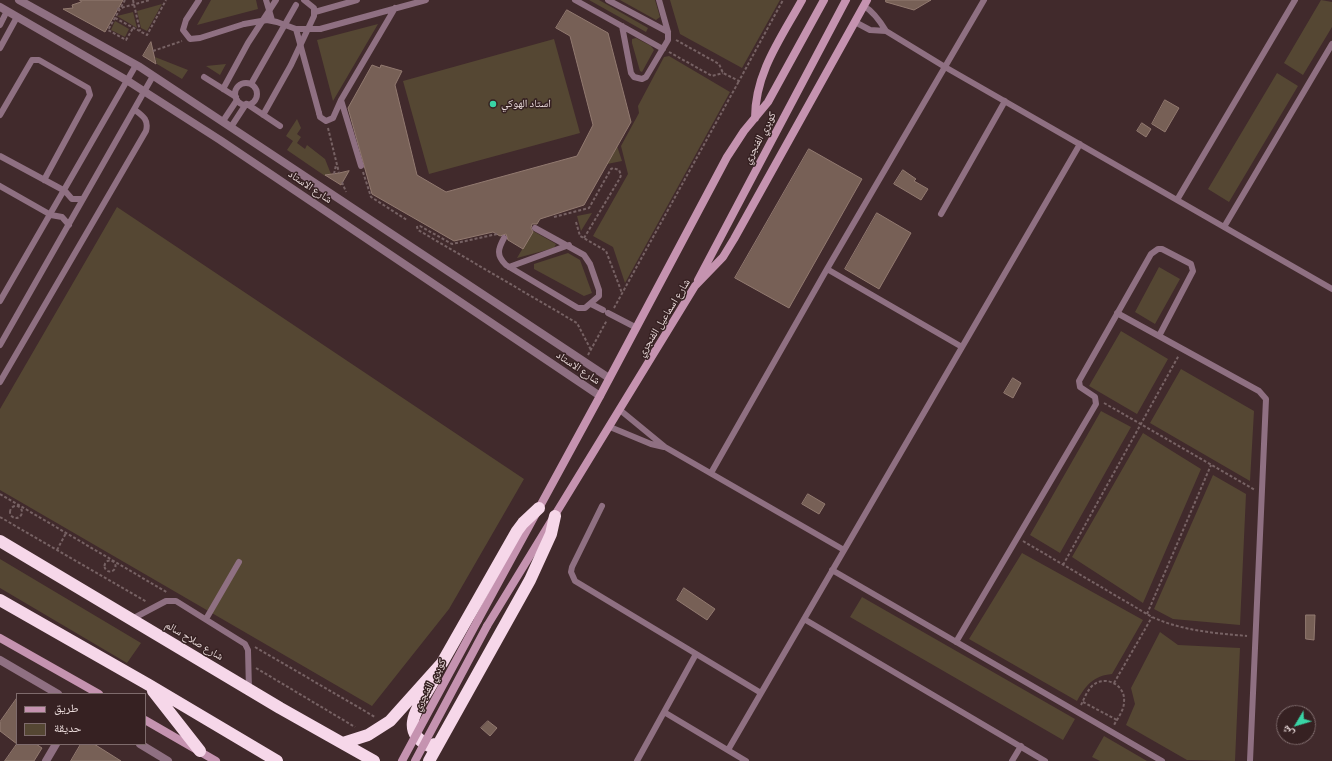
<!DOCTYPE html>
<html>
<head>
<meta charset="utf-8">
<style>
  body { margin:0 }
  #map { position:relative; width:1332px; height:761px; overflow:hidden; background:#412a2c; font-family:Manrope,"Noto Naskh Arabic",sans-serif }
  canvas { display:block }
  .legend { position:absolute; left:16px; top:693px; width:130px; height:52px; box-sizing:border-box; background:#362122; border:1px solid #7e6b6c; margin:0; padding:5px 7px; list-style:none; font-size:12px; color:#e9dada }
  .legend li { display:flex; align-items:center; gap:8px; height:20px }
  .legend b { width:20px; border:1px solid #7e6b6c }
  .north { position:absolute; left:1276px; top:705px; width:40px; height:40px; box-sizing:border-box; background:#362122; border:1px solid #7e6b6c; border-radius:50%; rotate:232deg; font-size:11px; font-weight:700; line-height:16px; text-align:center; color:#e9dada }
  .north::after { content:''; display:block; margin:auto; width:14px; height:18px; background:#39d4a5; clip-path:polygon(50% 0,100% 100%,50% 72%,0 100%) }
</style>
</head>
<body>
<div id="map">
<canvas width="1332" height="761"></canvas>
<ul class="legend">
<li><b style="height:5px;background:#c593b0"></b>طريق</li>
<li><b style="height:11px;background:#554733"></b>حديقة</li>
</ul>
<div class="north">ش</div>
</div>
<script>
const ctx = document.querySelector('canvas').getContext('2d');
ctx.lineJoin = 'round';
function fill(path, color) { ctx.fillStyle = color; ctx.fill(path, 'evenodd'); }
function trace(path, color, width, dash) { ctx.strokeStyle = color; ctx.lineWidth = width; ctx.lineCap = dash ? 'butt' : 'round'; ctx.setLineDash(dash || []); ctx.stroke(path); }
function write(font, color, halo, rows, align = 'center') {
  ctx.font = font + ' Manrope,"Noto Naskh Arabic",sans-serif'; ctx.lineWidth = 3; ctx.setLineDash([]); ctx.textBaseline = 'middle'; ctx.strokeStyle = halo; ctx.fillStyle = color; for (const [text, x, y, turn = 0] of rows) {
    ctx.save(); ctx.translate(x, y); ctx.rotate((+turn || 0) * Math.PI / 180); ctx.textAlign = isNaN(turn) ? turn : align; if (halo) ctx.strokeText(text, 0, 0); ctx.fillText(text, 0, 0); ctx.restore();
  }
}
const green = new Path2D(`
  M 211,0 L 256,0 L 258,9 L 197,25 Z
  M 589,0 L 599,0 L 648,28 L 646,32 Z
  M 620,0 L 655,0 L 660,17 L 656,20 Z
  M 670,0 L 780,0 L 742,68 L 680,34 Z
  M 1321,0 L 1332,2 L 1332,27 L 1303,75 L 1284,63 Z
  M 162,4 L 147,31 L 141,28 L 137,11 Z
  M 133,12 L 137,28 L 117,16 Z
  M 115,21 L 129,29 L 125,37 L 111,30 Z
  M 378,24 L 333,101 L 317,40 Z
  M 636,38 L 651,46 L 654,50 L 642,72 L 640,71 L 632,43 L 632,39 Z
  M 554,39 L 580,133 L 429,174 L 403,81 Z
  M 669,56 L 730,92 L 625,283 L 613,247 L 593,236 L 628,174 L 621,146 L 639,113 L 638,106 L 664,57 Z
  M 155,57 L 188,70 L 182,79 L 157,64 Z
  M 226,64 L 220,75 L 206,66 Z
  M 1277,73 L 1298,86 L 1229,202 L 1208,189 Z
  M 297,119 L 301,128 L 297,134 L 301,137 L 297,143 L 305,149 L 307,145 L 325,159 L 331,174 L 325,176 L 287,150 L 293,141 L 286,136 Z
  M 617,146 L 622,161 L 607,164 Z
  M 117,207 L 524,479 L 449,609 L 372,706 L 0,490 L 0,409 Z
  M 592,213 L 581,231 L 577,216 Z
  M 533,231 L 556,244 L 554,248 L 517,258 Z
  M 568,253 L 580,260 L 592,293 L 584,296 L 534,269 L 534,264 Z
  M 1159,267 L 1180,279 L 1155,324 L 1135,312 Z
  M 1121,331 L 1168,359 L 1137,414 L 1089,386 Z
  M 1181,369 L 1254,411 L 1250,481 L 1150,423 Z
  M 1101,411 L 1131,427 L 1060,553 L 1030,535 Z
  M 1143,433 L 1201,469 L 1143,603 L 1072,557 Z
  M 1213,475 L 1246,494 L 1240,625 L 1173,619 L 1154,609 Z
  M 1022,553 L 1143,620 L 1112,674 C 1093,676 1086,685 1077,701 L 969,639 Z
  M 0,559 L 141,643 L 127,663 L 0,588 Z
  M 862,597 L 1075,719 L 1063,740 L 850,617 Z
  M 1160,632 L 1178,645 L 1240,648 L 1235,761 L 1187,760 L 1126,725 L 1135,704 L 1131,688 Z
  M 1104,736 L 1147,761 L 1100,761 L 1092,757 Z`);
const building = new Path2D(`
  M 80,0 L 123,0 L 105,32 L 63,9 L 73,8 L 72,5 L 81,2 Z
  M 886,0 L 931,0 L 914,10 L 886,2 Z
  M 567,10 L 608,33 L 631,122 L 584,205 L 540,219 L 537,224 L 532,224 L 531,228 L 533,232 L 523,249 L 508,240 L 506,234 L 500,236 L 493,232 L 454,241 L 372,194 L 348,108 L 372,65 L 380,68 L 381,65 L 402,71 L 395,85 L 417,175 L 446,192 L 577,156 L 593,125 L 570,36 L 556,28 Z
  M 151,42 L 156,64 L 143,56 Z
  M 1165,100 L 1179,108 L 1165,132 L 1152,124 Z
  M 1142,123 L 1151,129 L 1146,137 L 1137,131 Z
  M 809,149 L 862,179 L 789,308 L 735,278 Z
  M 903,170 L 916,179 L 914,181 L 928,189 L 921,200 L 894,184 Z
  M 349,171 L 341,185 L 325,175 L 339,173 Z
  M 877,213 L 911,233 L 879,289 L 845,269 Z
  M 1013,378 L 1021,383 L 1013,398 L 1004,393 Z
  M 808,494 L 825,504 L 819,514 L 802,504 Z
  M 684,588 L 715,609 L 707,620 L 677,600 Z
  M 1306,615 L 1315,615 L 1314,640 L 1306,639 Z
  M 17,698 L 17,744 L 0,731 L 0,722 Z
  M 488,721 L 497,728 L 490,736 L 481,728 Z
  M 17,744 L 36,744 L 42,748 L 34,761 L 5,761 Z
  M 81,744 L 94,744 L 121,761 L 71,761 Z`);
const path = new Path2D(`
  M 125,0 L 108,30 L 126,40 L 133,28
  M 133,0 L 140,31
  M 115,18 L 147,35 L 166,0
  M 676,40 L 719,64 L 723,73 L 739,81 L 783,0
  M 153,51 L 182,41
  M 669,52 L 712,76 L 723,73
  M 328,128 L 339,173
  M 363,172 L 371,197 L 407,220
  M 334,174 L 336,165
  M 342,182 L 346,192
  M 554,217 L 589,208 L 611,169 L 613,168 L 619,170 L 621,175 L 620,178 L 584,238
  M 576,222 L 580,236 L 606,251 L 622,293
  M 497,234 L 452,244 L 420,226 L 417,227 L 418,230 L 577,323 L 591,350
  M 614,308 L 739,81
  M 588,355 L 607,320
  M 1104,403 L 1255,490
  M 0,494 L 168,593
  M10 512a6 6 0 1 1 12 0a6 6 0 1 1-12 0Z
  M 0,517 L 147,602
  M 1023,541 L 1152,617 C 1183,631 1214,633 1247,636
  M 57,550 L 66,533
  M104.5 566a5.5 5.5 0 1 1 11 0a5.5 5.5 0 1 1-11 0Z
  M 1063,565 L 1179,355
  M 1147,614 L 1211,465
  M 255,647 L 375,717
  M 256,668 L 355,727
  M 1114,683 L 1152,617
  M 1083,702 L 1117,720
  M 1081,705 C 1084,699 1087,691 1092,686 C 1105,674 1126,685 1124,702 C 1124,710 1118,718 1114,725`);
const lane = new Path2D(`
  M 199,0 L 186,20 L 183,30 L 190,39 L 200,38 L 244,24
  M 575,0 L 663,49
  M 608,0 L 668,32
  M 864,6 C 874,12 880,21 886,31
  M 315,12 L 357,0
  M 855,22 L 870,30 L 886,31 L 945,67 L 1332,289
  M 0,25 L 7,11
  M 622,26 L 631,73 L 634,77 L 642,79 L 646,77 L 668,40 L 668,32 L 659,0
  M 320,29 L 426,0
  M 0,48 L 17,17
  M 204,77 L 236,97
  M235 94a11 11 0 1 1 22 0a11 11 0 1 1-22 0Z
  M 251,84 L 296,5
  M 223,89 L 248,43 L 276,0
  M 341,100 L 361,166
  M 247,104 L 280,126
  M 319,113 L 320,117 L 326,121 L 333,118 L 341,100 L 395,8
  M 0,115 L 32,60 L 39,60 L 88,88 L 90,95 L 44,180
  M 263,115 L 291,65 L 314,16 L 314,8 L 304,0
  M 223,121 L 237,100
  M 231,127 L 246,104
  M 0,156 L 65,191 L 72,199 L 83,199
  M 0,186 L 51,215 L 62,217 L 69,225
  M 1177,200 L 1295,0
  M 941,214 L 1005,101
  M 1224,227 L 1332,44
  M 504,238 C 498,249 496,255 506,265 L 578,308 L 585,308 L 599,296 L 599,290 L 590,264 L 584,255 L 535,228
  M 509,267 L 569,245
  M 827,269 L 962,347
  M 0,301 L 136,65
  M 591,304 L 603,310
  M 608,313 L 635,327
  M 1117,313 L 1259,391 L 1266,399 L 1250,761
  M 0,345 L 153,76
  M 0,382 L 146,131 C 149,120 143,116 135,110
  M 620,410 L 665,447 L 844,550
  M 610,427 L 651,444 L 664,447
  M 711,473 L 827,269 L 984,0
  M 602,506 L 572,567 L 571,572 L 575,581 L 761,693
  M 832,570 L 1162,761
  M 132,619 L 166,601 L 176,601 L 245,644 L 248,650 L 249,690
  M 206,619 L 239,562
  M 804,619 L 1045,761
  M 956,642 L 1096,404 L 1095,397 L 1080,387 L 1079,381 L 1151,254 L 1158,249 L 1162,249 L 1191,264 L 1193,271 L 1159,336
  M 664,712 L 746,761
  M 728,750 L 1080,144
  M 637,761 L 696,654
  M 1012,761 L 1021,746`);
const street = new Path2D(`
  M 19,0 L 140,67 L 609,378
  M 0,7 L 128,81 L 220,140 L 600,396
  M 0,660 L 58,694
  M 140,744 L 168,761
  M 46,761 L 56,744`);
const secondary = new Path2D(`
  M 755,118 C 755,73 781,38 802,0
  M 698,280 L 846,0
  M 478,620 L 600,396 L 727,157 L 744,131 L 768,102 L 824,0
  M 487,626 L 695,286 L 723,257 L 734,239 L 867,0
  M 0,638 L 99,694
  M 145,720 L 216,761`);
const highway = new Path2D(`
  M 0,541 L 280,708 L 374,761
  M 0,600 L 149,685 L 277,761
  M 435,678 C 423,702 395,729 429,746 L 435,744
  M 153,691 L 200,751
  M 343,743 L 368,735 L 390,721 L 442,663 L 517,531 L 523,523 L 539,508
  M 429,761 L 530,580 L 551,534 L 555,516`);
const pathBridge = new Path2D(`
  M 117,9 L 150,0`);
const laneBridge = new Path2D(`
  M 266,0 L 272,20
  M 244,24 L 267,20 L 277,22 L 296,29 L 320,29
  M 296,29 L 319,113`);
const secondaryBridge = new Path2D(`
  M 402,761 L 478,620
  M 415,761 L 487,626`);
const markers = [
  [493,104,4,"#39d4a5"]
];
const poiNames = [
  ["استاد الهوكي",501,104]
];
const streetNames = [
  ["كوبري الفنجري",760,138,-62],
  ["شارع الاستاد",310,187,34],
  ["شارع اسماعيل الفنجري",664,318,-58],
  ["شارع الاستاد",578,368,34],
  ["شارع صلاح سالم",194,641,31],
  ["كوبري الفنجري",430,685,-62]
];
fill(green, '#554733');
fill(building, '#776056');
trace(building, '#927a70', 1);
trace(path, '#776264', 2, [3, 2]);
trace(lane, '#8f7082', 6);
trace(street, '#8f7082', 8);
trace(secondary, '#c593b0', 8);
trace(highway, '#f6d7e9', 12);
trace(pathBridge, '#776264', 2, [3, 2]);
trace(laneBridge, '#8f7082', 6);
trace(secondaryBridge, '#c593b0', 8);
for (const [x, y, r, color] of markers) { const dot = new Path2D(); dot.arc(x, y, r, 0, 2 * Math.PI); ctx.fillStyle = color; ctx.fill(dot); trace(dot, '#362122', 1.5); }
write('11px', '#e9dada', '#362122', poiNames, 'left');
write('11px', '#e9dada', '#362122', streetNames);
</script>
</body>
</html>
